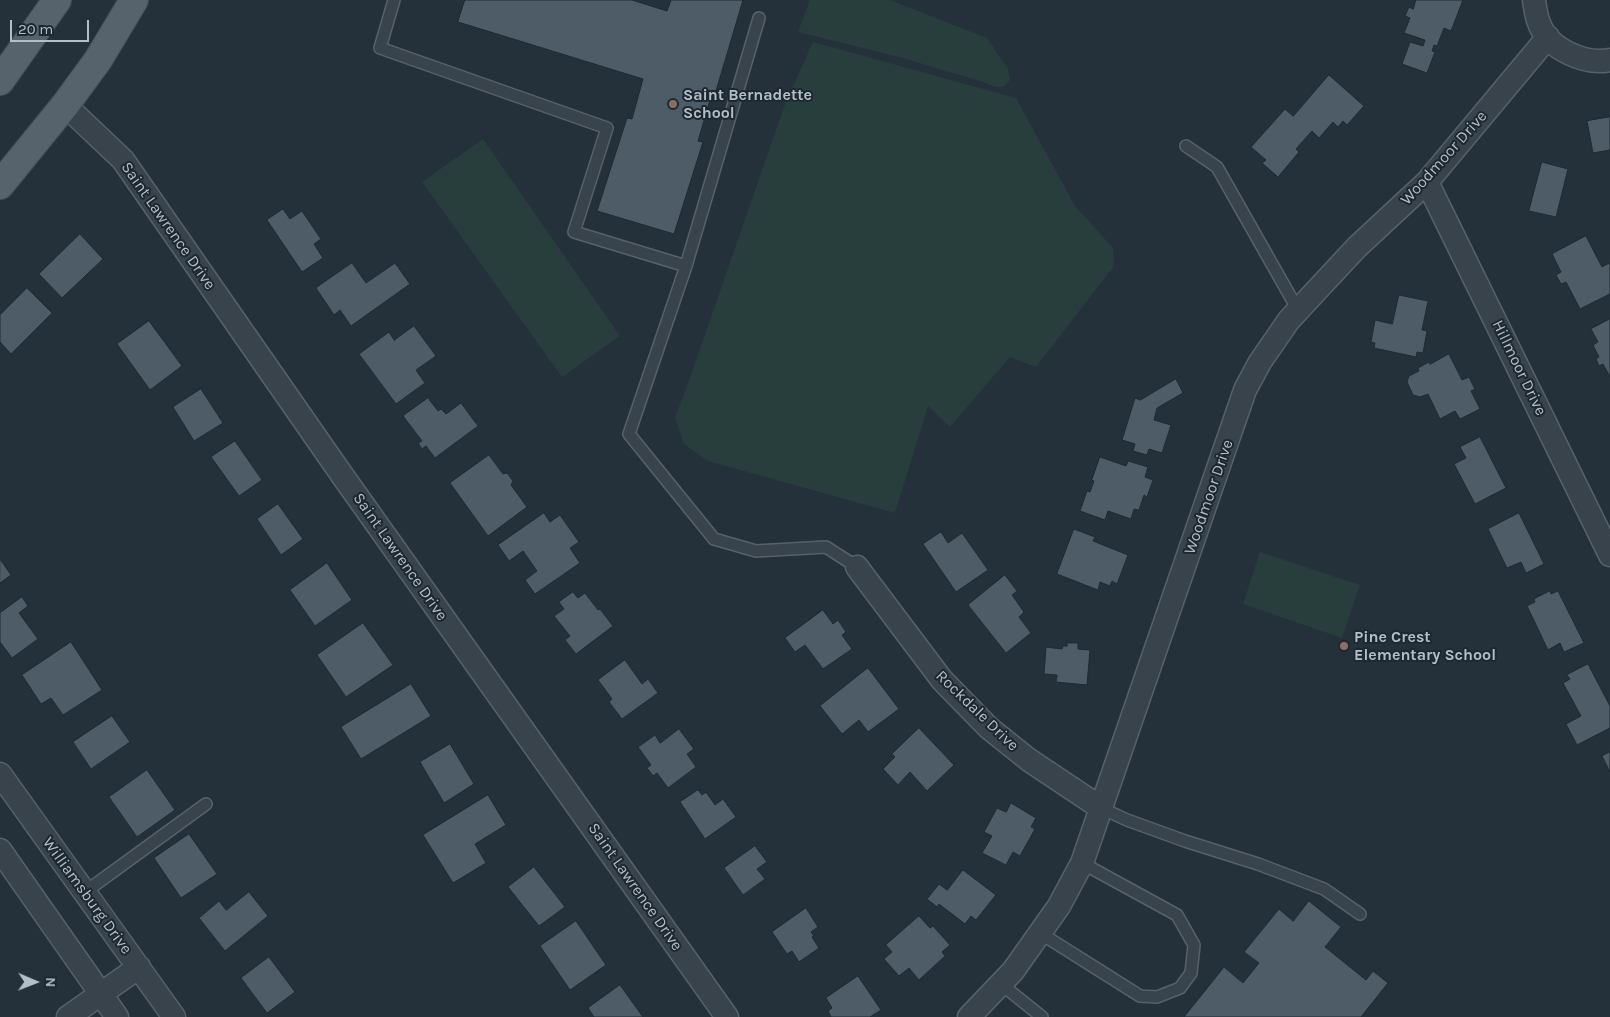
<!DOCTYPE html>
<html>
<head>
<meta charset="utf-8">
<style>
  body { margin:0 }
  #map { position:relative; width:1610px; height:1017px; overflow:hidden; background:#24313b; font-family:Karla,sans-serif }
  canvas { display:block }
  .north { position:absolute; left:10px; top:957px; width:50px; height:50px; -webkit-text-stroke:4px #1d2831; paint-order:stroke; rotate:91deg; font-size:14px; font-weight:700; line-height:20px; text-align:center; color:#b4bec7 }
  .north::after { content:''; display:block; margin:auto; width:18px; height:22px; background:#b4bec7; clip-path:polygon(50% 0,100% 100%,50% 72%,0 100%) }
  .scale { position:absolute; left:10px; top:20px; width:79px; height:22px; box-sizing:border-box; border:2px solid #b4bec7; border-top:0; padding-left:6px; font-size:15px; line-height:18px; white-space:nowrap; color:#b4bec7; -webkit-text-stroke:4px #1d2831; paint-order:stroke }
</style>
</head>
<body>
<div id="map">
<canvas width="1610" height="1017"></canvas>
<div class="north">N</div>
<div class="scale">20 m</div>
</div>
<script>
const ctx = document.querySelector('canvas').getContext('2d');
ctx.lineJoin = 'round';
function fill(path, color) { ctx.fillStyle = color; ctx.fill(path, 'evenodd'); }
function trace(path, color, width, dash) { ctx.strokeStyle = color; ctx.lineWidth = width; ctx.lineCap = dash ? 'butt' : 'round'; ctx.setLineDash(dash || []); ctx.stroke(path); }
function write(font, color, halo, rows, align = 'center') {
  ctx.font = font + ' Karla,sans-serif'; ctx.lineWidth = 4; ctx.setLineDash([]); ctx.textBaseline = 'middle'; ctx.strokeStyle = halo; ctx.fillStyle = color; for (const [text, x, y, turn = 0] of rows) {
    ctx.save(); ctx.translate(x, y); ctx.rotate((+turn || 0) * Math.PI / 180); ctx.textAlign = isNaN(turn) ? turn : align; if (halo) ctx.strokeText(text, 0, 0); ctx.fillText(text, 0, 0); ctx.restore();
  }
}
const green = new Path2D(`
  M 810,0 L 890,0 L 987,38 L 1008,69 L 1010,80 L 1003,87 L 995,87 L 983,82 L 903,58 L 798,32 Z
  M 813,42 L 1016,98 L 1075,206 L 1113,248 L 1114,266 L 1036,367 L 1010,357 L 950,427 L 928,406 L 895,513 L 708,461 L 684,444 L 675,418 L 691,375 L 785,104 Z
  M 483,139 L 620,336 L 562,377 L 422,182 Z
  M 1260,552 L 1360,585 L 1342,638 L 1243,604 Z`);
const building = new Path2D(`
  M 465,0 L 632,0 L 667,11 L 671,0 L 743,0 L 716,91 L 713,90 L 698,141 L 703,142 L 674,234 L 597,211 L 627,118 L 632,119 L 643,79 L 458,22 Z
  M 1416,0 L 1463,0 L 1451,31 L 1444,28 L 1437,46 L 1434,45 L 1432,51 L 1435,52 L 1427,73 L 1402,64 L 1410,42 L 1423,46 L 1425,40 L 1404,33 L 1410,18 L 1405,16 L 1409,7 L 1413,9 Z
  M 1329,75 L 1364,106 L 1347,125 L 1343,121 L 1338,127 L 1333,122 L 1319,138 L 1312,131 L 1296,149 L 1299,152 L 1278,177 L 1262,163 L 1266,160 L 1251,147 L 1285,109 L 1293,116 Z
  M 1610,117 L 1610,150 L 1593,153 L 1587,121 Z
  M 1542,162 L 1568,169 L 1556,217 L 1529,211 Z
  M 283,209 L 290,219 L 302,211 L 321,239 L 314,244 L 323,258 L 302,272 L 267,220 Z
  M 80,234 L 103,259 L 62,298 L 39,274 Z
  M 1586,236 L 1602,267 L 1609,263 L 1610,265 L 1610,294 L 1580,309 L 1566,282 L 1561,284 L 1556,275 L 1561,272 L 1552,254 Z
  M 352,263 L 366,283 L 395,263 L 410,284 L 351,326 L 340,310 L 334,315 L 316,288 Z
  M 27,288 L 52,313 L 11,354 L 0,342 L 0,315 Z
  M 1399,295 L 1428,301 L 1422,330 L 1427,331 L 1423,353 L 1417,352 L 1416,357 L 1374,348 L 1375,343 L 1371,342 L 1375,320 L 1392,324 Z
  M 1610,319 L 1610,377 L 1603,364 L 1599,366 L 1596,359 L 1599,357 L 1593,345 L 1598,342 L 1591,329 Z
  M 149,321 L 182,366 L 150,390 L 117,344 Z
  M 414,326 L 436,356 L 416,370 L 425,383 L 396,404 L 359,354 L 389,332 L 394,340 Z
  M 1449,354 L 1462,380 L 1469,377 L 1475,389 L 1471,391 L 1480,409 L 1460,419 L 1455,411 L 1440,419 L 1428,394 L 1420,397 L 1413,395 L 1407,382 L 1409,376 L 1419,371 L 1418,368 L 1429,362 L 1430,364 Z
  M 1176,379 L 1183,393 L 1157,408 L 1154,420 L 1171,425 L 1162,453 L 1149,449 L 1147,455 L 1133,451 L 1135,444 L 1122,440 L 1135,398 L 1140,400 Z
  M 201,389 L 223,423 L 194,441 L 173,407 Z
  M 428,398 L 438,411 L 441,409 L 446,414 L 461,403 L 478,426 L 435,458 L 426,446 L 422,449 L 418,443 L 422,441 L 403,416 Z
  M 1480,437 L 1506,488 L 1475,504 L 1454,464 L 1466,458 L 1460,447 Z
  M 235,441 L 262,480 L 239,496 L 211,457 Z
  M 489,455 L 503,474 L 507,473 L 513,481 L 511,485 L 527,507 L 488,536 L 450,483 Z
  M 1100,457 L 1126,466 L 1128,461 L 1148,467 L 1145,477 L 1153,480 L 1147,497 L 1144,495 L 1139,510 L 1134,509 L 1131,519 L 1108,511 L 1105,520 L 1080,511 L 1087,491 L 1090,492 L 1094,481 L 1092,480 Z
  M 278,504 L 303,539 L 281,555 L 257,519 Z
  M 544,513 L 550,522 L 560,515 L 579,542 L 570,548 L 580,563 L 535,594 L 525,580 L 537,571 L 523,551 L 509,561 L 498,545 Z
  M 1519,513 L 1544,564 L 1526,573 L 1521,562 L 1507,568 L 1488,529 Z
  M 1074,529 L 1095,537 L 1093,541 L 1128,555 L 1117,584 L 1112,581 L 1110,586 L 1100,582 L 1098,590 L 1057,574 Z
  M 941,532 L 948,543 L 962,533 L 988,570 L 956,592 L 923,544 Z
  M 0,559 L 11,575 L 0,583 Z
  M 327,563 L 352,600 L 315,626 L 290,590 Z
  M 1005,575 L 1017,591 L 1012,595 L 1024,612 L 1019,617 L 1031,633 L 1006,653 L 968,605 Z
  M 1550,591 L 1551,594 L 1558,591 L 1584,643 L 1564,652 L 1560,643 L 1548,650 L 1527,606 L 1535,602 L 1534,599 Z
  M 573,592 L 578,598 L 585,593 L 598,610 L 600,609 L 613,626 L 576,654 L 565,640 L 570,636 L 554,616 L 564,609 L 559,602 Z
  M 22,597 L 28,606 L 19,613 L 38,639 L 12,658 L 0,642 L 0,613 Z
  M 823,610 L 833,624 L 838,620 L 846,632 L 842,635 L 852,649 L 823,669 L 805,645 L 795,652 L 785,638 Z
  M 363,623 L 393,665 L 346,697 L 317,655 Z
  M 71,642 L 102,690 L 63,715 L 51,698 L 41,704 L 22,675 Z
  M 1067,643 L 1078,643 L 1078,649 L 1090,650 L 1087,685 L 1056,682 L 1057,675 L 1044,674 L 1046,647 L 1062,649 L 1063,646 L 1067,646 Z
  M 625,660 L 642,684 L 648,679 L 658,693 L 622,719 L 609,702 L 612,699 L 598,680 Z
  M 1588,664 L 1610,706 L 1610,728 L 1577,745 L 1566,724 L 1581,716 L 1563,683 L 1570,679 L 1567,675 Z
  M 868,668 L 899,709 L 868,732 L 859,720 L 842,734 L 820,706 Z
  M 411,684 L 431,716 L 361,759 L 341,727 Z
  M 112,716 L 130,742 L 91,769 L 73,742 Z
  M 919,728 L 954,765 L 927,791 L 910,772 L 898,785 L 883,769 L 895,757 L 892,754 Z
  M 679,729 L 694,749 L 687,754 L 696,767 L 668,788 L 657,773 L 653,776 L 647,768 L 651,765 L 638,747 L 655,735 L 660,743 Z
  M 450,744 L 474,784 L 444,803 L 420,762 Z
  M 1610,752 L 1610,772 L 1602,756 Z
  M 147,770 L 175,810 L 137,837 L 109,797 Z
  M 698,790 L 702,795 L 706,792 L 715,805 L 723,799 L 736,817 L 705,839 L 680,802 Z
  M 488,795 L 506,825 L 475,844 L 486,863 L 453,883 L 423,835 Z
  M 1011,803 L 1036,818 L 1031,827 L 1035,829 L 1020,856 L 1013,852 L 1006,865 L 982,853 L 992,836 L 984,832 L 997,808 L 1006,812 Z
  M 189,834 L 217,874 L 181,898 L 154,858 Z
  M 755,846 L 767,862 L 757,869 L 765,879 L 743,895 L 724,868 Z
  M 534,867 L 565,907 L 539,926 L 508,887 Z
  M 963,870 L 996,895 L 976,920 L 971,916 L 965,924 L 939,904 L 937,907 L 927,899 L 939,884 L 947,890 Z
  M 249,892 L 268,916 L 225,951 L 199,918 L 219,901 L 226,910 Z
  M 1309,901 L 1341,927 L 1325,947 L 1366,980 L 1373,971 L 1388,983 L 1361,1017 L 1184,1017 L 1224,967 L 1243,983 L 1259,963 L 1244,952 L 1279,909 L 1293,921 Z
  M 806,908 L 818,927 L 811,932 L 814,936 L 812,937 L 819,948 L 799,962 L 792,951 L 787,954 L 772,932 Z
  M 919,916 L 930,928 L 933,926 L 950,945 L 942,952 L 945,956 L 919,980 L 909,968 L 899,976 L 884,959 L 892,952 L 886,945 Z
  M 576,921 L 606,965 L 570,990 L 540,946 Z
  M 269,957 L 295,992 L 267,1013 L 241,978 Z
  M 858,976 L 881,1010 L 870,1017 L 831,1017 L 828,1011 L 832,1008 L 826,998 Z
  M 620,985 L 643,1017 L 594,1017 L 588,1008 Z`);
const lane = new Path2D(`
  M 394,0 L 380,48 L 607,128 L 574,232 L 686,266
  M 759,18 L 686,266 L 629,434 L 714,539 L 756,551 L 826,547 L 857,567
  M 1186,146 L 1217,167 L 1298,310
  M 1101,808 L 1127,820 L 1185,841 L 1258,864 L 1324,889 L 1360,914
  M 85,892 L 206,804
  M 1040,933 L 1140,996 L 1157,997 L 1180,988 L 1191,973 L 1194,945 L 1177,915 L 1082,863
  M 1001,984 L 1042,1017`);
const street = new Path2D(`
  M 1534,0 C 1535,7 1536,16 1539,23 C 1548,49 1585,65 1610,60
  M 65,105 L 123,160 L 342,475 L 727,1017
  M 1427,182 L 1610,555
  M 857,567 L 942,680 L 989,728 L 1029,760 L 1101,808
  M 0,774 L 174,1017
  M 0,850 L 117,1017
  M 68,1017 L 139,967
  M 969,1017 L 1013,971 L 1059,906 L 1082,863 L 1245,390 L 1260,362 L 1289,320 L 1357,247 L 1427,182 L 1548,37`);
const primary = new Path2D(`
  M 0,81 L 57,0
  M 0,185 L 65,105 L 98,60 L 134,0`);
const markers = [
  [673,104,5,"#8d6e63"],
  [1344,646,5,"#8d6e63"]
];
const poiNames = [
  ["Saint Bernadette",683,95],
  ["School",683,113],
  ["Pine Crest",1354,637],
  ["Elementary School",1354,655]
];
const streetNames = [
  ["Woodmoor Drive",1444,158,-48],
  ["Saint Lawrence Drive",168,226,55],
  ["Hillmoor Drive",1519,368,64],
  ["Woodmoor Drive",1209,497,-71],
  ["Saint Lawrence Drive",400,557,55],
  ["Rockdale Drive",977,711,44],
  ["Saint Lawrence Drive",635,887,55],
  ["Williamsburg Drive",87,896,54]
];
fill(green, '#273e3d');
fill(building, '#4e5c67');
trace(building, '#1f2a33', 1);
trace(lane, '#56616a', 14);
trace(street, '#56616a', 25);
trace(primary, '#414c55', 30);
trace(lane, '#38434c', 11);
trace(street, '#38434c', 22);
trace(primary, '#56626c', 28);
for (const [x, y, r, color] of markers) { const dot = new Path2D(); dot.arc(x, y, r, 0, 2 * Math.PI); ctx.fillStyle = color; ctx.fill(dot); trace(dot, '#1d2831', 2); }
write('bold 16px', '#b4bec7', '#1d2831', poiNames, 'left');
write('16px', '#b4bec7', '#1d2831', streetNames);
</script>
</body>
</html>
